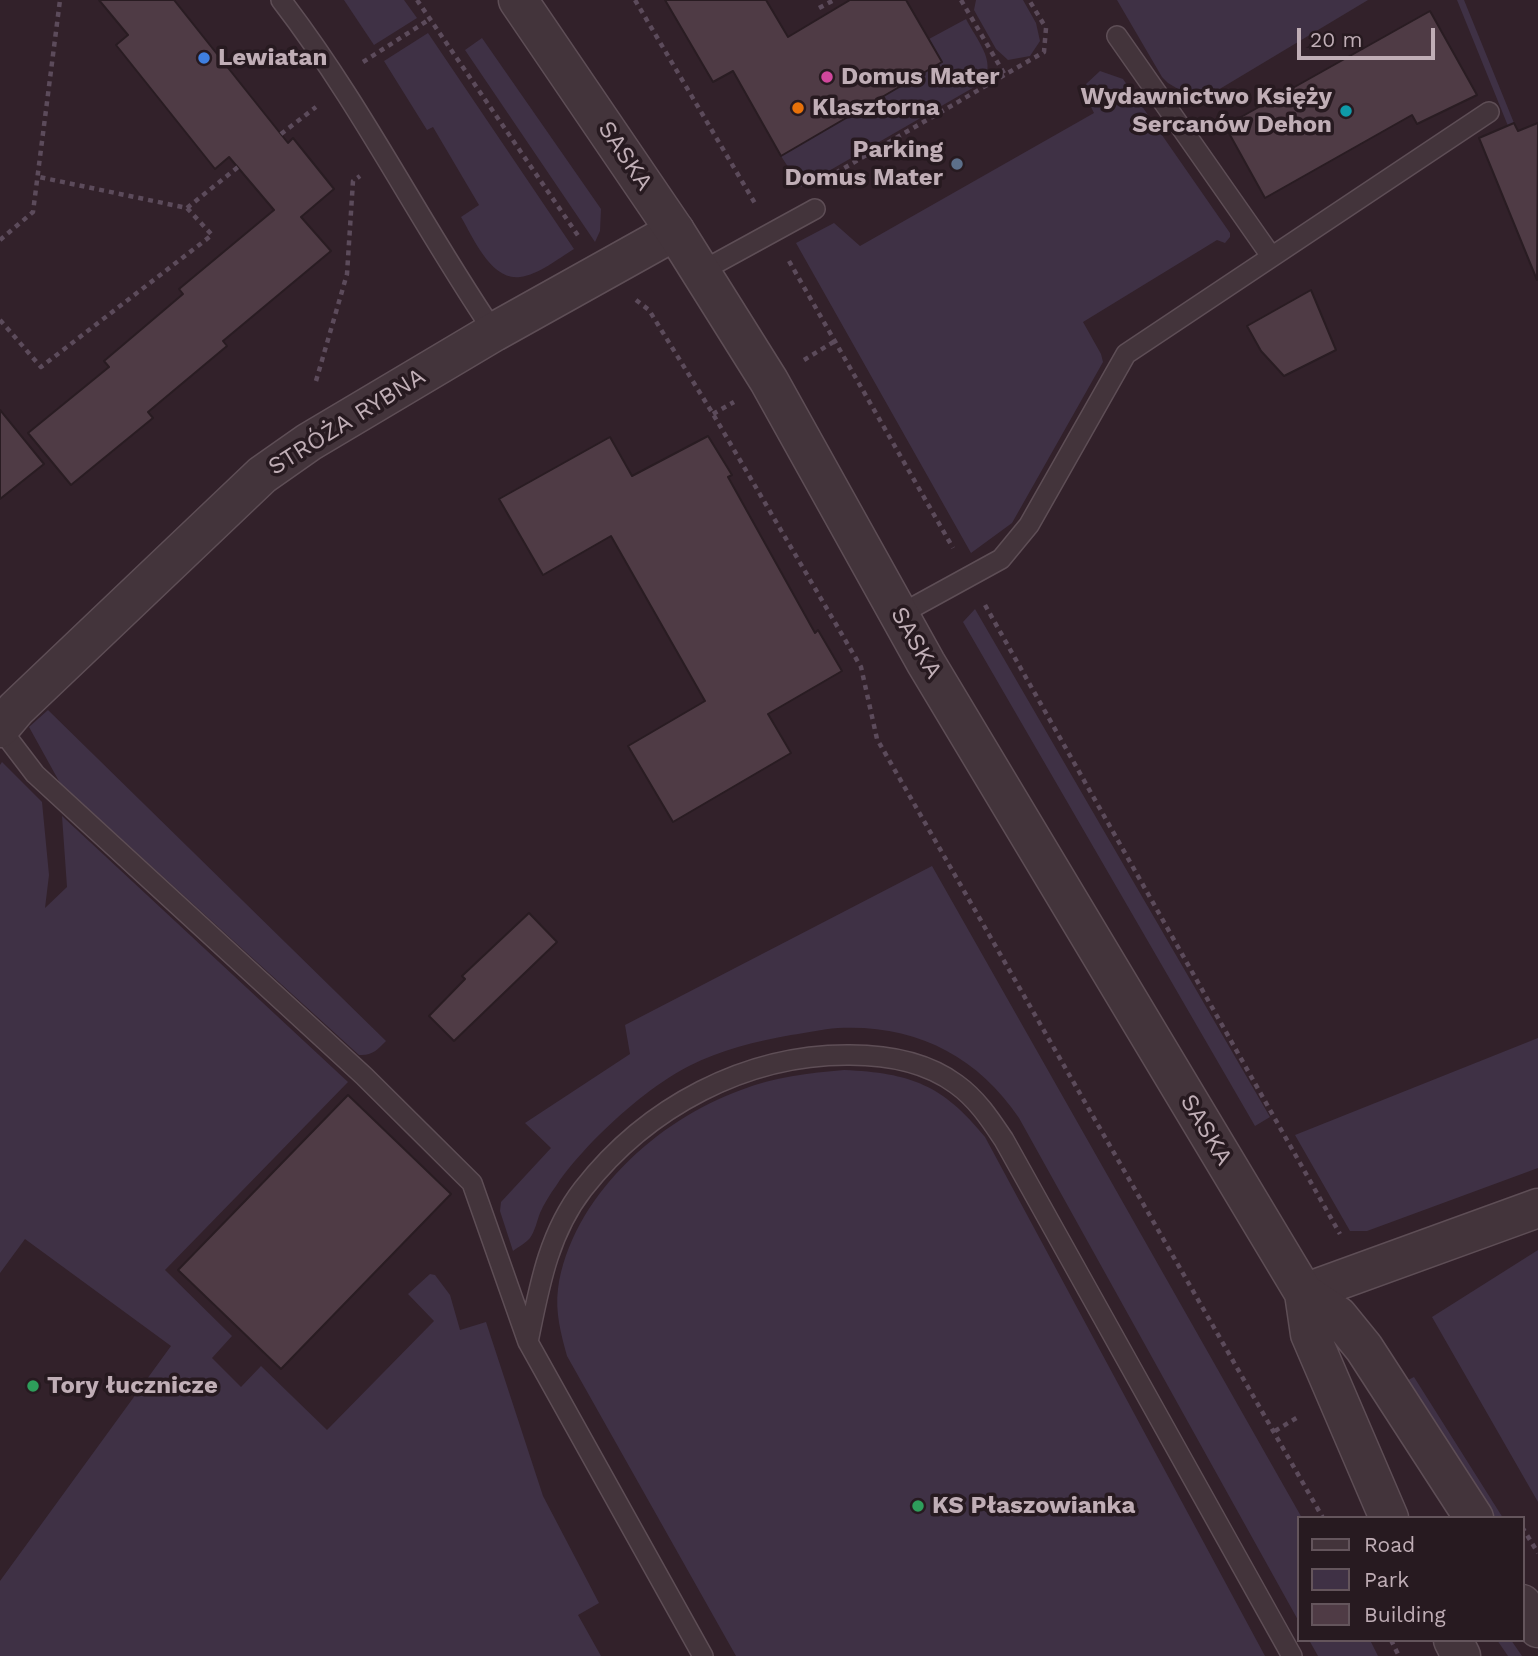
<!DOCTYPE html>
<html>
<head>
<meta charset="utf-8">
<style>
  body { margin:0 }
  #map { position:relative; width:1538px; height:1656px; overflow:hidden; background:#32212a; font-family:"Work Sans",sans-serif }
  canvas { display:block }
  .legend { position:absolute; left:1297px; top:1516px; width:228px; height:126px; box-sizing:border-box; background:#271a20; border:2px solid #64555c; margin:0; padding:9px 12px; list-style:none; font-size:21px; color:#c0aeb6 }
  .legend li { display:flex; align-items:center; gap:14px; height:35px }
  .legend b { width:35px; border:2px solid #64555c }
  .scale { position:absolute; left:1297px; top:28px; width:138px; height:32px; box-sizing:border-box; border:4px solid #c0aeb6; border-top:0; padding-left:9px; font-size:21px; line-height:24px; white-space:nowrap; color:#c0aeb6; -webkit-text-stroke:5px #271a20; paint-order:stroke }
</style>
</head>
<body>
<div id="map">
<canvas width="1538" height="1656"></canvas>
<ul class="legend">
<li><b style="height:9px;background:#43343b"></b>Road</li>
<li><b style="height:19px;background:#3f3145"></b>Park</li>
<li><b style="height:19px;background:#4f3b45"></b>Building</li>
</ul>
<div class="scale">20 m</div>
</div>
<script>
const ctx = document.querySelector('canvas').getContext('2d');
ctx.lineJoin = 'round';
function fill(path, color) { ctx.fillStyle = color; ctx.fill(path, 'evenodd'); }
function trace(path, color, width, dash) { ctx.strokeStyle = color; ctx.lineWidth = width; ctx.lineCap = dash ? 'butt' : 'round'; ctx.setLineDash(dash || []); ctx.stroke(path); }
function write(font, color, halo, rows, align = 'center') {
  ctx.font = font + ' "Work Sans",sans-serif'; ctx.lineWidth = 7; ctx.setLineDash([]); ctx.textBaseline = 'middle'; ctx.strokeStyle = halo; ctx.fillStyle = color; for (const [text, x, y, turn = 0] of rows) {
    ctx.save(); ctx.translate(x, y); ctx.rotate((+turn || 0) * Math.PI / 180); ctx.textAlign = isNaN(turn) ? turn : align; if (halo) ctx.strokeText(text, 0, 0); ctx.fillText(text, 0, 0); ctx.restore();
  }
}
const green = new Path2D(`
  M 344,0 L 404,0 L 417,18 L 374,45 Z
  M 976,0 L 1023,0 L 1036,23 L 1040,41 L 1030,56 L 1008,60 L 996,49 L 974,10 Z
  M 1117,0 L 1368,0 L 1223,87 L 1216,91 L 1183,92 L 1168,83 L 1162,77 Z
  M 1457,0 L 1464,0 L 1514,123 L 1508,126 Z
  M 966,19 C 976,39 997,61 983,82 L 801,187 L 781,156 L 942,62 L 929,39 Z
  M 428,33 L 574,249 C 559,258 538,275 520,277 C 491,281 473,237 461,217 L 479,205 L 433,127 L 427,130 L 384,61 Z
  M 482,38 L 601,209 L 600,231 L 595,242 L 465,50 Z
  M 1100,71 L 1123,79 L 1230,233 L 1230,237 L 1225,243 L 1217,240 L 1083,322 L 1101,354 L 1103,362 L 1012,523 L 971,553 L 796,243 L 834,223 L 860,246 L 1094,113 L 1088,101 L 1086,84 Z
  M 975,609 L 1270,1117 L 1255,1126 L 963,622 Z
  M 48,710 L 386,1041 C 377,1050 372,1056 359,1055 L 60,783 L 29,727 Z
  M 2,762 L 42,802 L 49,875 L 45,908 L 67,887 L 62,816 L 348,1082 L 165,1270 L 232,1336 L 212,1358 L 241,1387 L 261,1366 L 327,1430 L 434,1321 L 408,1294 L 430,1274 L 435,1275 L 450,1295 L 460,1330 L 486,1322 L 543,1496 L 599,1603 L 578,1615 L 601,1656 L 0,1656 L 0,1581 L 171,1346 L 25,1239 L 0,1273 L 0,765 Z
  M 932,866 L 1302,1518 L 1298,1518 L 1298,1620 L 1019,1118 C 977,1055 914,1024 838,1028 C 822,1029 806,1033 791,1035 C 756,1041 721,1050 689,1066 C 654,1084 621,1113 593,1141 C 580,1155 566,1170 556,1186 C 550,1194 544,1204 540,1213 C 537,1221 535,1231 530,1238 C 526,1243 518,1247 513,1251 L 500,1211 L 501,1202 L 551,1148 L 525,1123 L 630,1054 L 625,1025 Z
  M 1538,1038 L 1538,1168 L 1367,1231 L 1350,1231 L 1295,1135 Z
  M 844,1070 C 911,1073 943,1085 985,1137 L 1265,1656 L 736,1656 L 567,1356 C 561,1334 555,1312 558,1289 C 571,1198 657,1120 741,1090 C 774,1077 809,1073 844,1070 Z
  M 1538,1250 L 1538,1502 L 1432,1317 Z
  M 1414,1377 L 1503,1518 L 1495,1518 L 1406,1381 Z
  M 1309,1640 L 1370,1640 L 1378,1656 L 1318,1656 Z
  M 1497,1640 L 1511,1640 L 1522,1656 L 1508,1656 Z`);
const building = new Path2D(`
  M 99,0 L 174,0 L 288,143 L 293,138 L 334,189 L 301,217 L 331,251 L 223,341 L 227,346 L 148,412 L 153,418 L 71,485 L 28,433 L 109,367 L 104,361 L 183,294 L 179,289 L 274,210 L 229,157 L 215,169 L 116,45 L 128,35 Z
  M 665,0 L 766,0 L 788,37 L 850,0 L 906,0 L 942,62 L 781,156 L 733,71 L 713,82 Z
  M 1430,11 L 1477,95 L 1417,124 L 1412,115 L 1265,198 L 1225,126 Z
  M 1514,123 L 1518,131 L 1538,123 L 1537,280 L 1479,138 Z
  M 1311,290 L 1336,350 L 1284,376 L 1261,351 L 1247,326 Z
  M 0,410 L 44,464 L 0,499 Z
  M 708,436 L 732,475 L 728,477 L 815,633 L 818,630 L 842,671 L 768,714 L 791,753 L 673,822 L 628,746 L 705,701 L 611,536 L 543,575 L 499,499 L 610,437 L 632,476 Z
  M 529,913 L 557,942 L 454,1041 L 429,1016 L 465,979 L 462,976 Z
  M 348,1095 L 451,1194 L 281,1369 L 178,1270 Z`);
const path = new Path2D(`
  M 417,0 L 579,237
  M 635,0 L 756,205
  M 961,0 L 1005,75
  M 819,8 L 834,0
  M 363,62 L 430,19
  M 281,134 L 316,107
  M 827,178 L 1044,52 L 1046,28 L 1029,0
  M 187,208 L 238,167
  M 0,240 L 33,212 L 60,0
  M 789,261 L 953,548
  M 636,300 L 649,310 L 713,414 L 861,667 L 877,739 L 1323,1518
  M 0,320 L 41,367 L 212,235 L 187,208 L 39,177
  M 804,360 L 835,341
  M 316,381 L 347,274 L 353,181 L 360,176
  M 713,414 L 734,402
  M 985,605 L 1340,1234
  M 1275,1431 L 1298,1417
  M 1522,1527 L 1538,1553
  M 1391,1640 L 1399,1656`);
const service = new Path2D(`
  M 281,0 C 361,104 420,223 494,332
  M 1117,36 L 1271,256
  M 700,272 L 815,209
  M 899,615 L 1001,559 L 1029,525 L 1126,354 L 1489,112
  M 0,728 L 35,774 L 364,1076 L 472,1183 L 528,1342
  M 703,1656 L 528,1342 C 539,1288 548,1234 583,1189 C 647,1107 746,1054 850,1055 C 886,1055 926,1062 956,1084 C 977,1099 990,1119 1004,1140 L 1292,1656`);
const minor = new Path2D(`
  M 0,728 L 16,709 L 262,475 L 309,442 L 494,332 L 675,231
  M 1304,1293 L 1538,1208`);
const tertiary = new Path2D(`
  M 518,0 L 675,231 L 769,381 L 926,663 L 1304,1293 L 1310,1334 L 1389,1518
  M 1304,1293 L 1338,1316 L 1364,1348 L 1474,1518
  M 1522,1604 L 1538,1628
  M 1453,1640 L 1461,1656`);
const markers = [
  [204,58,7,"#3f7fe0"],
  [827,77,7,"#d1479c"],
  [798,108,7,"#e8710a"],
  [1346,111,7,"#0f9aa8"],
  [957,164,7,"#5c6f8a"],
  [33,1386,7,"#2e9e5b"],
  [918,1506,7,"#2e9e5b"]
];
const poiNames = [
  ["Lewiatan",218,58],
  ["Domus Mater",841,77],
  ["Wydawnictwo Księży",1332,97,"right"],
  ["Sercanów Dehon",1332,125,"right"],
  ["Klasztorna",812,108],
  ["Parking",943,150,"right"],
  ["Domus Mater",943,178,"right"],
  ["Tory łucznicze",47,1386],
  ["KS Płaszowianka",932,1506]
];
const streetNames = [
  ["SASKA",625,156,56],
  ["STRÓŻA RYBNA",347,422,-32],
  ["SASKA",916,643,60],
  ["SASKA",1206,1130,59]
];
fill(green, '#3f3145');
fill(building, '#4f3b45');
trace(building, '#291c22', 2);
trace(service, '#5e4e56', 22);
trace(minor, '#5e4e56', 41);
trace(tertiary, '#5e4e56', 41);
trace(path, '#5c4b5b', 4.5, [5, 5]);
trace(service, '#43343b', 19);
trace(minor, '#43343b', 38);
trace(tertiary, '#43343b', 38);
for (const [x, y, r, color] of markers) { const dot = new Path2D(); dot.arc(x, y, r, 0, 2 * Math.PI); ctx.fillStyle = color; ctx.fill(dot); trace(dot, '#271a20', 2.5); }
write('bold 24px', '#c0aeb6', '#271a20', poiNames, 'left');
write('24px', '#c0aeb6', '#271a20', streetNames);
</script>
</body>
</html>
